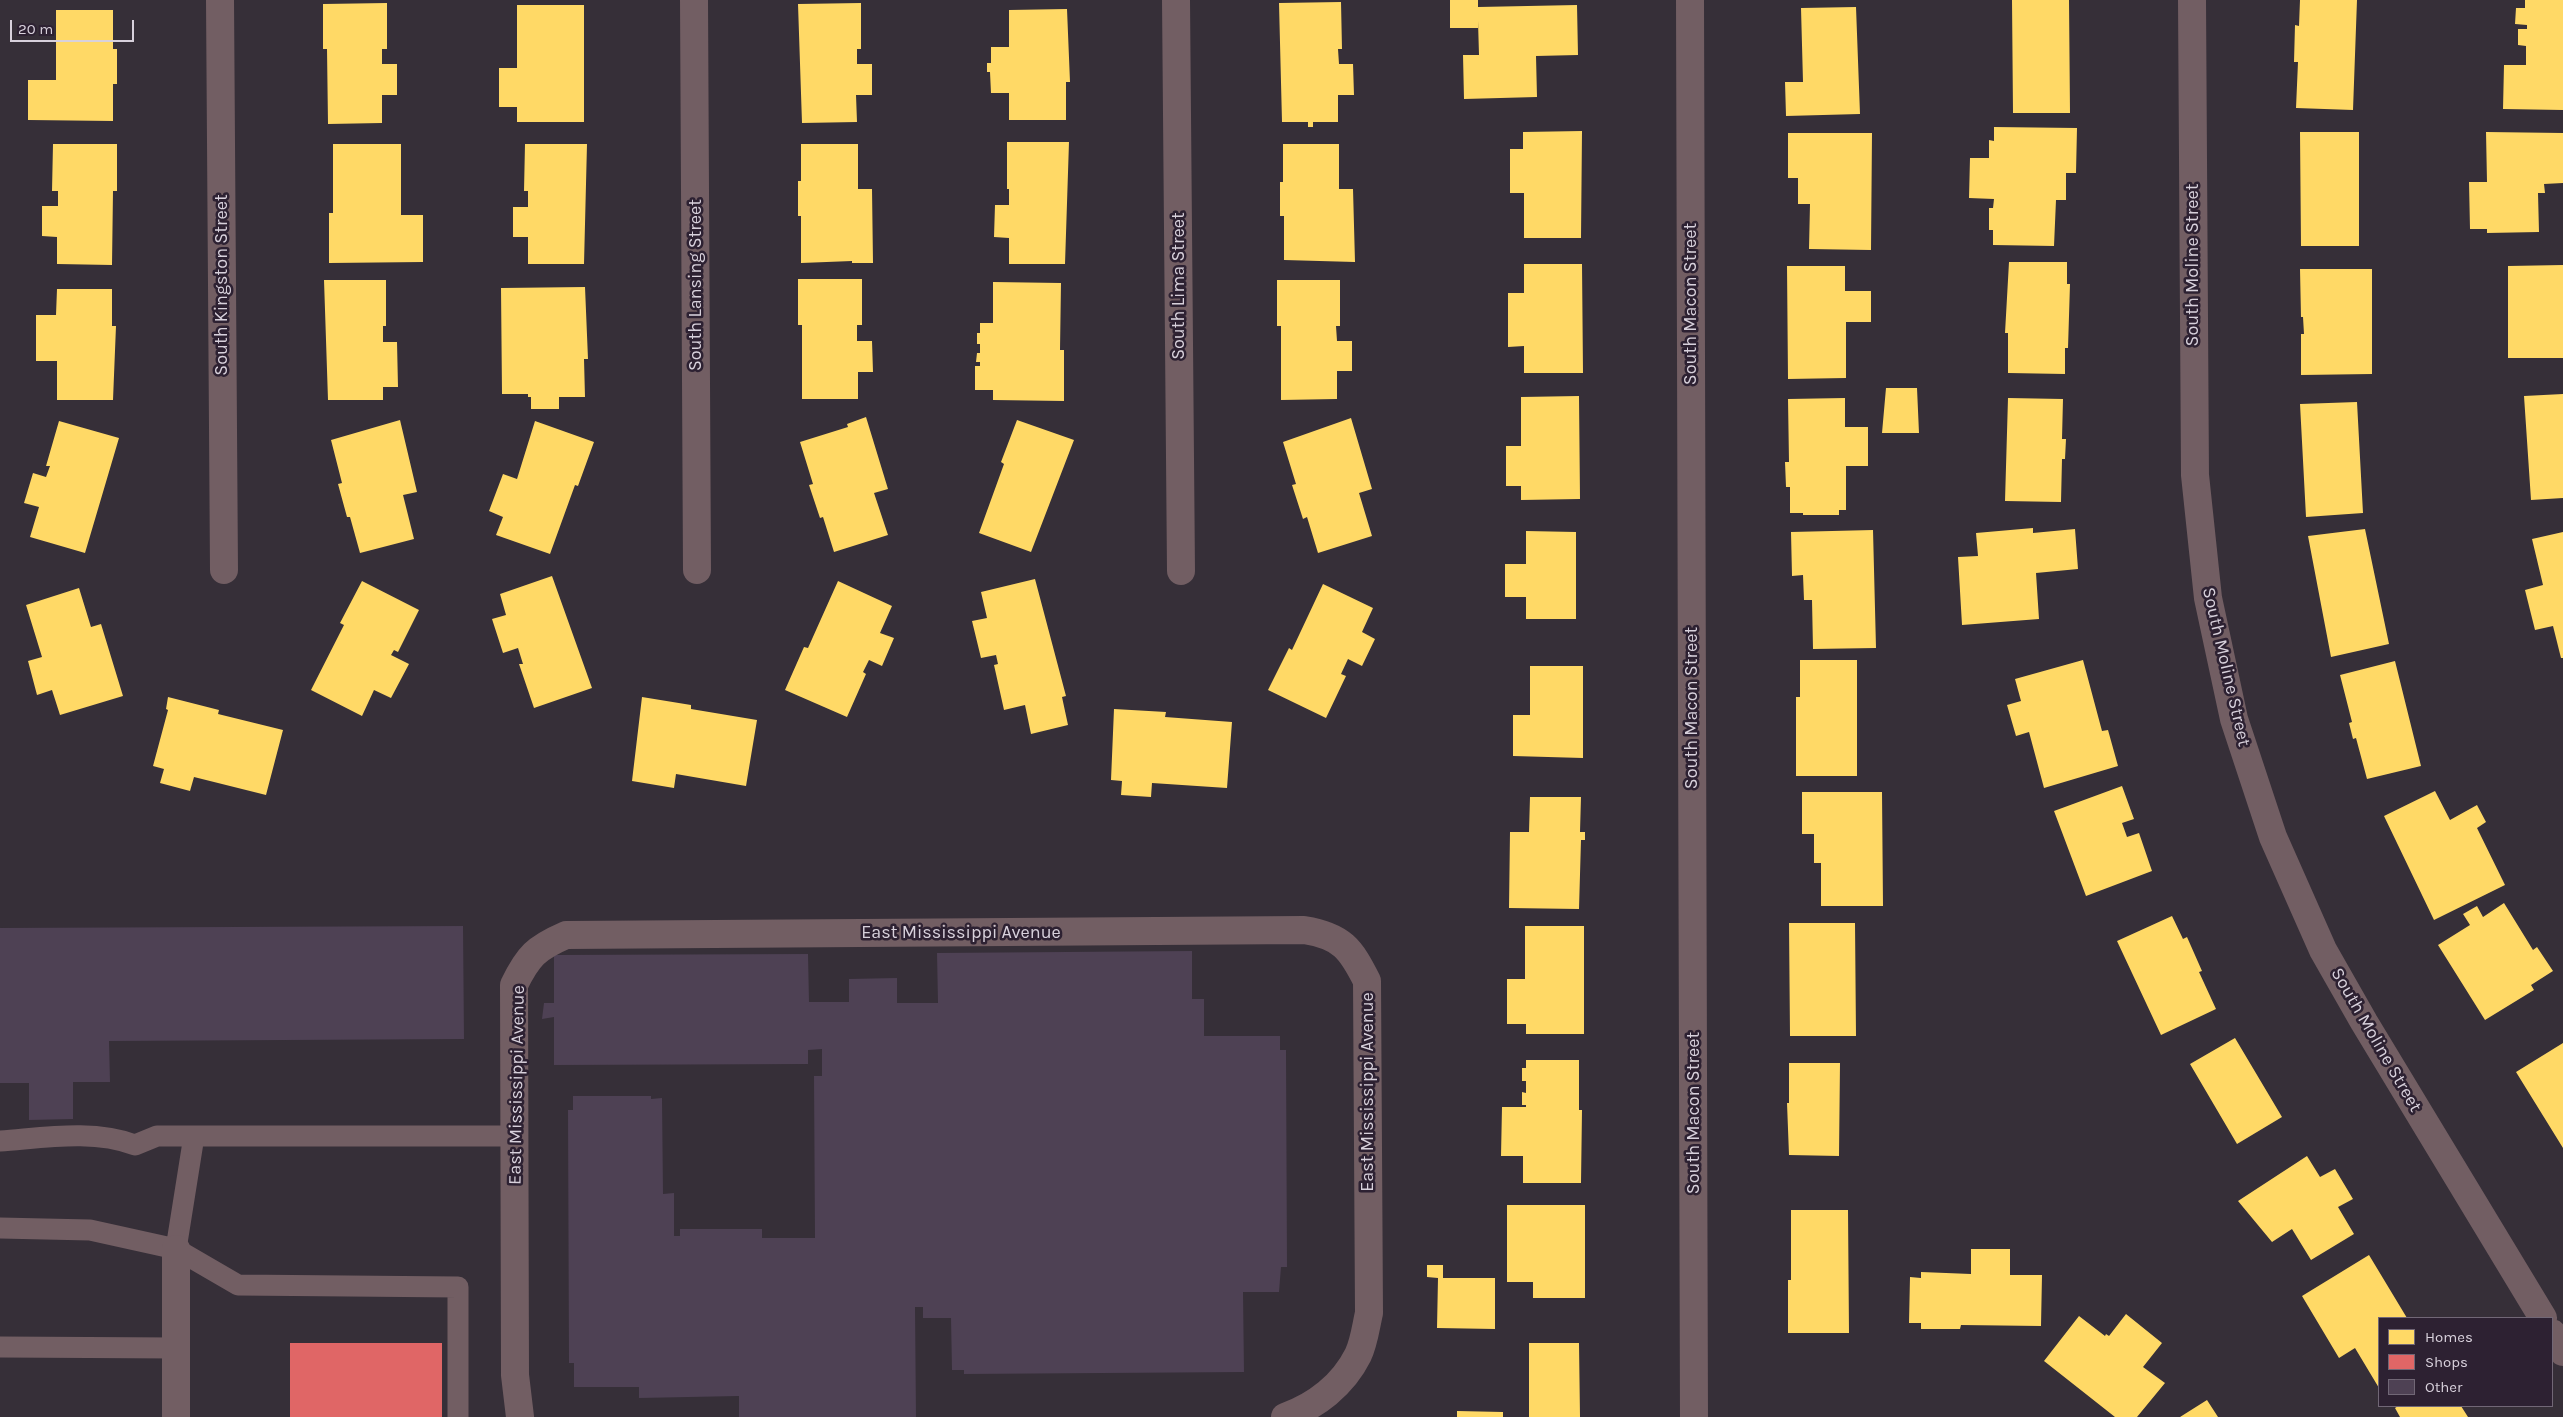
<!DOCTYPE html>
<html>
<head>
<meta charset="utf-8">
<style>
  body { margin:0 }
  #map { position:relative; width:2563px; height:1417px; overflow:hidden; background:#362f38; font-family:Karla,sans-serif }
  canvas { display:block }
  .legend { position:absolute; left:2378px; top:1317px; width:175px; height:90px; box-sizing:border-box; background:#2d2132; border:1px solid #716776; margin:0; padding:6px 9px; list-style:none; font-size:15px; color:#d8d1dc }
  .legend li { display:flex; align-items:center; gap:10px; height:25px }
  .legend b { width:25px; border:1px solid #716776 }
  .scale { position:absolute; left:10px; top:20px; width:124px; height:22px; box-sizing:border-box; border:2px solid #d8d1dc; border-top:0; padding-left:6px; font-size:15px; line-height:18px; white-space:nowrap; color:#d8d1dc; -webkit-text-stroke:4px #2d2132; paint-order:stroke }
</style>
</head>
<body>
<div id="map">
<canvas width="2563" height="1417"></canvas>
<ul class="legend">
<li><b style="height:14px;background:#ffd966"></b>Homes</li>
<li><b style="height:14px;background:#e06666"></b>Shops</li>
<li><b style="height:14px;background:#4e4154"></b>Other</li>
</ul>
<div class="scale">20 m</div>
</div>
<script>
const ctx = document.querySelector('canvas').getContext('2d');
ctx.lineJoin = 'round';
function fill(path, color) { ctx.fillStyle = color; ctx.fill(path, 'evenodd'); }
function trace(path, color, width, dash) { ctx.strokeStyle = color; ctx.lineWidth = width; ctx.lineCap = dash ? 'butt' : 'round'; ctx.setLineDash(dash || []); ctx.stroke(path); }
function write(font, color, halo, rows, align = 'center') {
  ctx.font = font + ' Karla,sans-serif'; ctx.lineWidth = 5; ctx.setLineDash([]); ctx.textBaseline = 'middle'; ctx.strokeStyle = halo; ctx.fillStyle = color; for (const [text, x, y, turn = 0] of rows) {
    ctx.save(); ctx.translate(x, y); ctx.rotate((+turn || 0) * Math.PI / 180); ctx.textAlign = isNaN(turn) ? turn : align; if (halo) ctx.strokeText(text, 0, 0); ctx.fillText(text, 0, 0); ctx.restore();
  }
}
const homes = new Path2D(`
  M 1450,0 L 1478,0 L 1478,7 L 1577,5 L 1578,55 L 1536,56 L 1537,97 L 1464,99 L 1463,55 L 1479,55 L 1478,21 L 1478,28 L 1450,28 Z
  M 2012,0 L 2069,0 L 2070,113 L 2013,113 Z
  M 2300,0 L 2357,0 L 2353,110 L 2296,108 L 2298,62 L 2294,62 L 2295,25 L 2299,26 Z
  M 2525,0 L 2563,0 L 2563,110 L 2503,109 L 2504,65 L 2526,65 L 2526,46 L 2518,45 L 2518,29 L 2527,29 L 2527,25 L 2515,24 L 2516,8 L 2525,8 Z
  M 1341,2 L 1342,49 L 1338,49 L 1339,64 L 1353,64 L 1354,95 L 1338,95 L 1338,122 L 1313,122 L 1313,127 L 1308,127 L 1308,122 L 1282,122 L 1279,3 Z
  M 387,3 L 387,49 L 382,49 L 382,64 L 397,64 L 397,95 L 382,95 L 382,123 L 328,124 L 327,49 L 323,49 L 323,4 Z
  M 861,3 L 861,49 L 857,49 L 857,64 L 872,64 L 872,95 L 856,95 L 857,122 L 802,123 L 798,4 Z
  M 517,5 L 584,5 L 584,122 L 517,122 L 517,107 L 499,107 L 499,68 L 517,68 Z
  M 1856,7 L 1860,114 L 1786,116 L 1785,82 L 1803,82 L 1801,8 Z
  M 1067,9 L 1070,82 L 1066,82 L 1066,120 L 1009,120 L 1009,93 L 991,93 L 990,72 L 987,72 L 987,63 L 991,63 L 991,47 L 1009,47 L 1009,10 Z
  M 56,10 L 113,10 L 113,49 L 117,49 L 117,84 L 113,84 L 113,121 L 28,120 L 28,80 L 56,80 Z
  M 1994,127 L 2077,128 L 2076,173 L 2066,173 L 2066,200 L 2056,200 L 2054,246 L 1993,245 L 1993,230 L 1989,230 L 1989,208 L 1993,208 L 1994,199 L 1969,198 L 1970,158 L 1989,158 L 1989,140 L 1994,141 Z
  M 1582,131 L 1581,238 L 1524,238 L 1524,193 L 1510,193 L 1510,149 L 1523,149 L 1523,132 Z
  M 2300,132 L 2359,132 L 2359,246 L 2301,246 Z
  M 2486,132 L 2563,133 L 2563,183 L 2544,184 L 2545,193 L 2538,193 L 2539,232 L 2487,233 L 2487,229 L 2470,229 L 2469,182 L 2487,182 Z
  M 1788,133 L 1872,133 L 1871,250 L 1809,249 L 1810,204 L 1798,204 L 1798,178 L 1788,178 Z
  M 1007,142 L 1069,142 L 1065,264 L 1009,264 L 1009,238 L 994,237 L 995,205 L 1009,205 L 1009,189 L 1007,189 Z
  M 53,144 L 117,144 L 117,191 L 113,191 L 112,265 L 57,264 L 57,237 L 42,236 L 42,206 L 58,206 L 58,191 L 52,191 Z
  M 333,144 L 401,144 L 401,215 L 423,215 L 423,262 L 329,263 L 329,213 L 333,213 Z
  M 525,144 L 587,144 L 584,264 L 528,264 L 528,237 L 513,237 L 513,207 L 528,207 L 528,191 L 524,191 Z
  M 801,144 L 858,144 L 858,189 L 872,189 L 873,263 L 852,263 L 852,261 L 801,263 L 801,216 L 798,216 L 798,181 L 801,181 Z
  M 1283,144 L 1339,144 L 1339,189 L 1353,189 L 1355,262 L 1284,260 L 1284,216 L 1280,216 L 1280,182 L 1283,182 Z
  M 2009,262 L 2067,262 L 2067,284 L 2070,284 L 2068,348 L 2065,348 L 2065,374 L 2008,373 L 2008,333 L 2005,333 Z
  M 1524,264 L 1582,264 L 1583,373 L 1524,373 L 1524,346 L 1508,347 L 1508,293 L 1524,293 Z
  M 2563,265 L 2563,358 L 2508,358 L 2508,266 Z
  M 1787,266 L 1845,266 L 1845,291 L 1871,291 L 1871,322 L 1846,322 L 1846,378 L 1788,379 Z
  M 2300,269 L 2372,269 L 2372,374 L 2301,375 L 2301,334 L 2304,334 L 2303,317 L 2301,317 Z
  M 798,279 L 862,279 L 862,325 L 857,325 L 857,341 L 872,341 L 873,372 L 858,372 L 858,399 L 802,399 L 802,325 L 798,325 Z
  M 324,280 L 386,280 L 386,326 L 383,326 L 383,342 L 397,342 L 398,387 L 383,387 L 383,400 L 328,400 Z
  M 1277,280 L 1340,280 L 1340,326 L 1336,326 L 1337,341 L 1352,341 L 1352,371 L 1337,371 L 1337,399 L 1281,400 L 1281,326 L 1277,326 Z
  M 993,282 L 1061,283 L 1060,350 L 1064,350 L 1064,401 L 993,400 L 993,390 L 975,390 L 975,366 L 980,366 L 980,362 L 976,362 L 977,353 L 980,353 L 980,344 L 977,344 L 977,333 L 980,333 L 980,323 L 993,323 Z
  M 585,287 L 588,359 L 584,359 L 585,397 L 559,397 L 559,409 L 531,409 L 531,397 L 528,397 L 528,394 L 502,394 L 501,288 Z
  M 57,289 L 112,289 L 112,326 L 116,326 L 113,400 L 57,400 L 57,361 L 36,361 L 36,315 L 56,315 Z
  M 1886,388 L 1917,388 L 1919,433 L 1882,433 Z
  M 2563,394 L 2563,498 L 2531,500 L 2524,396 Z
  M 1579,396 L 1580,499 L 1521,500 L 1521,486 L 1506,486 L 1506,446 L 1521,446 L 1521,397 Z
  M 1845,398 L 1845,427 L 1868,427 L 1868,466 L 1846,466 L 1846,510 L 1839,510 L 1839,515 L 1803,515 L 1803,513 L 1790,513 L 1790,487 L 1786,487 L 1785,462 L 1789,462 L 1788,399 Z
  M 2008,398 L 2063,399 L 2062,439 L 2066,439 L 2065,459 L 2062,459 L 2061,502 L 2005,501 Z
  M 2357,402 L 2363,513 L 2306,517 L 2300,404 Z
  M 866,417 L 888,489 L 874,493 L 888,535 L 834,552 L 823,517 L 820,518 L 809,485 L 813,484 L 800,442 L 848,427 L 847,424 Z
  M 1351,418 L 1372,489 L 1359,493 L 1372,536 L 1318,553 L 1307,517 L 1303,519 L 1292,485 L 1296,484 L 1283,442 Z
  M 400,420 L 417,492 L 403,495 L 414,539 L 360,553 L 350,517 L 347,517 L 338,484 L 342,483 L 331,440 Z
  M 1017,420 L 1074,440 L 1031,552 L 979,533 L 1004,464 L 1001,462 Z
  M 59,421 L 119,438 L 85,553 L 30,537 L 39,507 L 24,503 L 33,473 L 46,477 L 50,466 L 46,466 Z
  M 535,421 L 594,442 L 578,486 L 575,485 L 550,554 L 496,535 L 503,517 L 489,511 L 503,474 L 517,479 Z
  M 2033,528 L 2033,533 L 2075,529 L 2078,569 L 2036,573 L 2039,619 L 1962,625 L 1958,557 L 1978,556 L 1976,533 Z
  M 2365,529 L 2389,644 L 2331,657 L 2308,536 Z
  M 1873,530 L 1876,648 L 1813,649 L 1812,600 L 1804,600 L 1803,575 L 1792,576 L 1791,532 Z
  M 1526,531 L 1576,532 L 1576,619 L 1526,619 L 1526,597 L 1505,597 L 1505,564 L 1526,564 Z
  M 2563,532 L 2563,658 L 2561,658 L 2553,626 L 2535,630 L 2525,590 L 2543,585 L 2532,539 Z
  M 552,576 L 592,688 L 534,708 L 519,664 L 523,664 L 518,648 L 503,653 L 492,619 L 506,615 L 500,594 Z
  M 1035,579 L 1066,696 L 1062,697 L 1068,725 L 1031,734 L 1025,705 L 1004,710 L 994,665 L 998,664 L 996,655 L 981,658 L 972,621 L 987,618 L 981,592 Z
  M 362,581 L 419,610 L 398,652 L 394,650 L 391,655 L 409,664 L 391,698 L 374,690 L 362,716 L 311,690 L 344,625 L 340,623 Z
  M 838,581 L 892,606 L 880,633 L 894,638 L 882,666 L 869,660 L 863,672 L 866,674 L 847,717 L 785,690 L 804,647 L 808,648 Z
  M 1323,584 L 1373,608 L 1362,632 L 1375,639 L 1362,666 L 1348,659 L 1341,674 L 1346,676 L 1326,718 L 1268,690 L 1289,648 L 1292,650 Z
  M 79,588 L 91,627 L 101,624 L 123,696 L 60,715 L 52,690 L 37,695 L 28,661 L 42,657 L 26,605 Z
  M 1800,660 L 1857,660 L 1857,776 L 1796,776 L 1796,697 L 1800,697 Z
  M 2083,660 L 2102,731 L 2108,730 L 2118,766 L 2044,788 L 2029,732 L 2016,736 L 2007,705 L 2021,701 L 2015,679 Z
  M 2395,661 L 2421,766 L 2367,779 L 2356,738 L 2353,739 L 2349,723 L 2352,722 L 2340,675 Z
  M 1530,666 L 1583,666 L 1583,758 L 1513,756 L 1513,715 L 1530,715 Z
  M 168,697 L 219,710 L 218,714 L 283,730 L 266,795 L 194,777 L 190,791 L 160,783 L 164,769 L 153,766 L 168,710 L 166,709 Z
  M 642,697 L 691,705 L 691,709 L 757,720 L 746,786 L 676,774 L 674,788 L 632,781 Z
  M 1114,709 L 1166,712 L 1165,717 L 1232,722 L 1227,788 L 1152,783 L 1151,797 L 1121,795 L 1122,781 L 1111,780 Z
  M 2122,786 L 2134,819 L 2122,823 L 2127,837 L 2139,833 L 2152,871 L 2086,896 L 2054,811 Z
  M 2435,791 L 2450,820 L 2477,805 L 2486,822 L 2477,828 L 2505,885 L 2434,920 L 2384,816 Z
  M 1802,792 L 1882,792 L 1883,906 L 1821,906 L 1821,863 L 1814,863 L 1814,834 L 1802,834 Z
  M 1530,797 L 1581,797 L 1580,832 L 1585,832 L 1585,840 L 1581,840 L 1579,909 L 1509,908 L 1510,832 L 1529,832 Z
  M 2504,903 L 2533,950 L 2537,947 L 2553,971 L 2531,985 L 2534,990 L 2485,1020 L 2438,945 L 2470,925 L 2463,914 L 2477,906 L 2483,917 Z
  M 2172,916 L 2183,939 L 2187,937 L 2202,971 L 2199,972 L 2216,1009 L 2161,1035 L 2117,941 Z
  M 1789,923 L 1855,923 L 1856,1036 L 1790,1036 Z
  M 1525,926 L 1584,926 L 1584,1034 L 1526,1034 L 1526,1024 L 1507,1024 L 1507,979 L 1525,979 Z
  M 2235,1038 L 2282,1117 L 2237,1144 L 2190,1064 Z
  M 2563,1043 L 2563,1148 L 2516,1072 Z
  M 1526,1060 L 1579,1060 L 1579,1110 L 1582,1110 L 1581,1183 L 1523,1183 L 1523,1156 L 1501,1156 L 1502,1107 L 1526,1107 L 1526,1105 L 1522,1105 L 1522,1092 L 1526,1093 L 1526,1081 L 1522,1081 L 1522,1068 L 1526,1068 Z
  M 1789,1063 L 1840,1063 L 1839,1156 L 1789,1155 L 1787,1103 L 1789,1103 Z
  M 2307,1156 L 2320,1177 L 2335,1169 L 2353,1199 L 2338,1207 L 2354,1234 L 2311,1260 L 2292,1229 L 2272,1242 L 2238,1201 Z
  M 1507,1205 L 1585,1205 L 1585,1298 L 1533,1298 L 1533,1282 L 1507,1282 Z
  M 1791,1210 L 1848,1210 L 1849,1333 L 1788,1333 L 1788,1280 L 1791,1280 Z
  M 1971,1249 L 2010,1249 L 2010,1275 L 2042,1275 L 2041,1326 L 1961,1325 L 1960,1329 L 1921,1329 L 1921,1323 L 1909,1323 L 1910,1277 L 1921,1278 L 1921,1272 L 1971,1274 Z
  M 2369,1255 L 2407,1318 L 2379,1318 L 2379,1388 L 2355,1348 L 2339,1358 L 2302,1296 Z
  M 1427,1265 L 1443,1265 L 1443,1278 L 1495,1278 L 1495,1329 L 1437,1328 L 1438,1278 L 1427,1277 Z
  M 2126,1314 L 2162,1343 L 2143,1367 L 2165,1383 L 2137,1417 L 2115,1417 L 2044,1361 L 2079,1316 L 2105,1336 L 2106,1334 L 2109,1336 Z
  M 1529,1343 L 1579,1343 L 1580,1417 L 1529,1417 Z
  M 2207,1400 L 2218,1417 L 2180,1417 Z
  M 2398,1406 L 2461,1406 L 2468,1417 L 2400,1417 L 2395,1408 Z
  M 1457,1411 L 1503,1412 L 1503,1417 L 1457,1417 Z`);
const shops = new Path2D(`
  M 290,1343 L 442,1343 L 442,1417 L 290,1417 Z`);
const building = new Path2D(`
  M 463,926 L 464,1039 L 109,1041 L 110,1082 L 73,1082 L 73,1119 L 29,1120 L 29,1083 L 0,1083 L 0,928 Z
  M 1192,951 L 1192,999 L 1204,999 L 1204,1036 L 1280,1036 L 1280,1050 L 1286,1050 L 1287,1267 L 1281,1267 L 1279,1292 L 1243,1292 L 1244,1372 L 964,1374 L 964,1370 L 952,1370 L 951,1318 L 923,1318 L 923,1307 L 915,1307 L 916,1417 L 739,1417 L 739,1396 L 639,1398 L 639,1387 L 574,1387 L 574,1363 L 569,1363 L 568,1110 L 573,1110 L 573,1096 L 651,1096 L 651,1099 L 662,1098 L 663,1194 L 674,1193 L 674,1236 L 680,1236 L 680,1229 L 762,1229 L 762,1238 L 815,1238 L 814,1076 L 822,1076 L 822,1049 L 808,1050 L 808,1064 L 554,1065 L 554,1017 L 542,1019 L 544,1003 L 554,1003 L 554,955 L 808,954 L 809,1002 L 849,1002 L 849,979 L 897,978 L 897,1003 L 938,1003 L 937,953 Z`);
const service = new Path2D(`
  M 0,1141 C 43,1138 93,1129 135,1145 L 157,1136 L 194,1136
  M 0,1228 L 90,1230 L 176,1249 L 238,1285 L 458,1287 L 458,1417
  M 176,1249 L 194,1136 L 514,1136
  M 0,1347 L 176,1348`);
const minor = new Path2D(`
  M 220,0 L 224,570
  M 694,0 L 697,570
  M 1176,0 L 1181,571
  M 1690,0 L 1694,1417
  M 176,1417 L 176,1249
  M 520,1417 L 515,1375 L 514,985 C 528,956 536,948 566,935 L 1304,930 C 1342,936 1351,949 1367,981 L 1369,1313 C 1366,1326 1364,1343 1358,1355 C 1343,1385 1316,1406 1285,1417`);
const tertiary = new Path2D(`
  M 2192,0 L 2195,475 L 2208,598 L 2234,719 L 2273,837 L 2323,950 L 2364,1022 L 2543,1318
  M 2552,1333 L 2563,1352`);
const streetNames = [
  ["South Moline Street",2193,265,-90],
  ["South Kingston Street",222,285,-90],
  ["South Lansing Street",696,285,-90],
  ["South Lima Street",1179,286,-90],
  ["South Macon Street",1691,304,-90],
  ["South Moline Street",2226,667,77],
  ["South Macon Street",1692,708,-90],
  ["East Mississippi Avenue",961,933],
  ["South Moline Street",2376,1040,60],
  ["East Mississippi Avenue",517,1085,-89],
  ["East Mississippi Avenue",1368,1092,-90],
  ["South Macon Street",1694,1113,-90]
];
fill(homes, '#ffd966');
fill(shops, '#e06666');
fill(building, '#4e4154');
trace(service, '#725e63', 21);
trace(minor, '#725e63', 28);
trace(tertiary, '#725e63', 28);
write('18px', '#d8d1dc', '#2d2132', streetNames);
</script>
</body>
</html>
